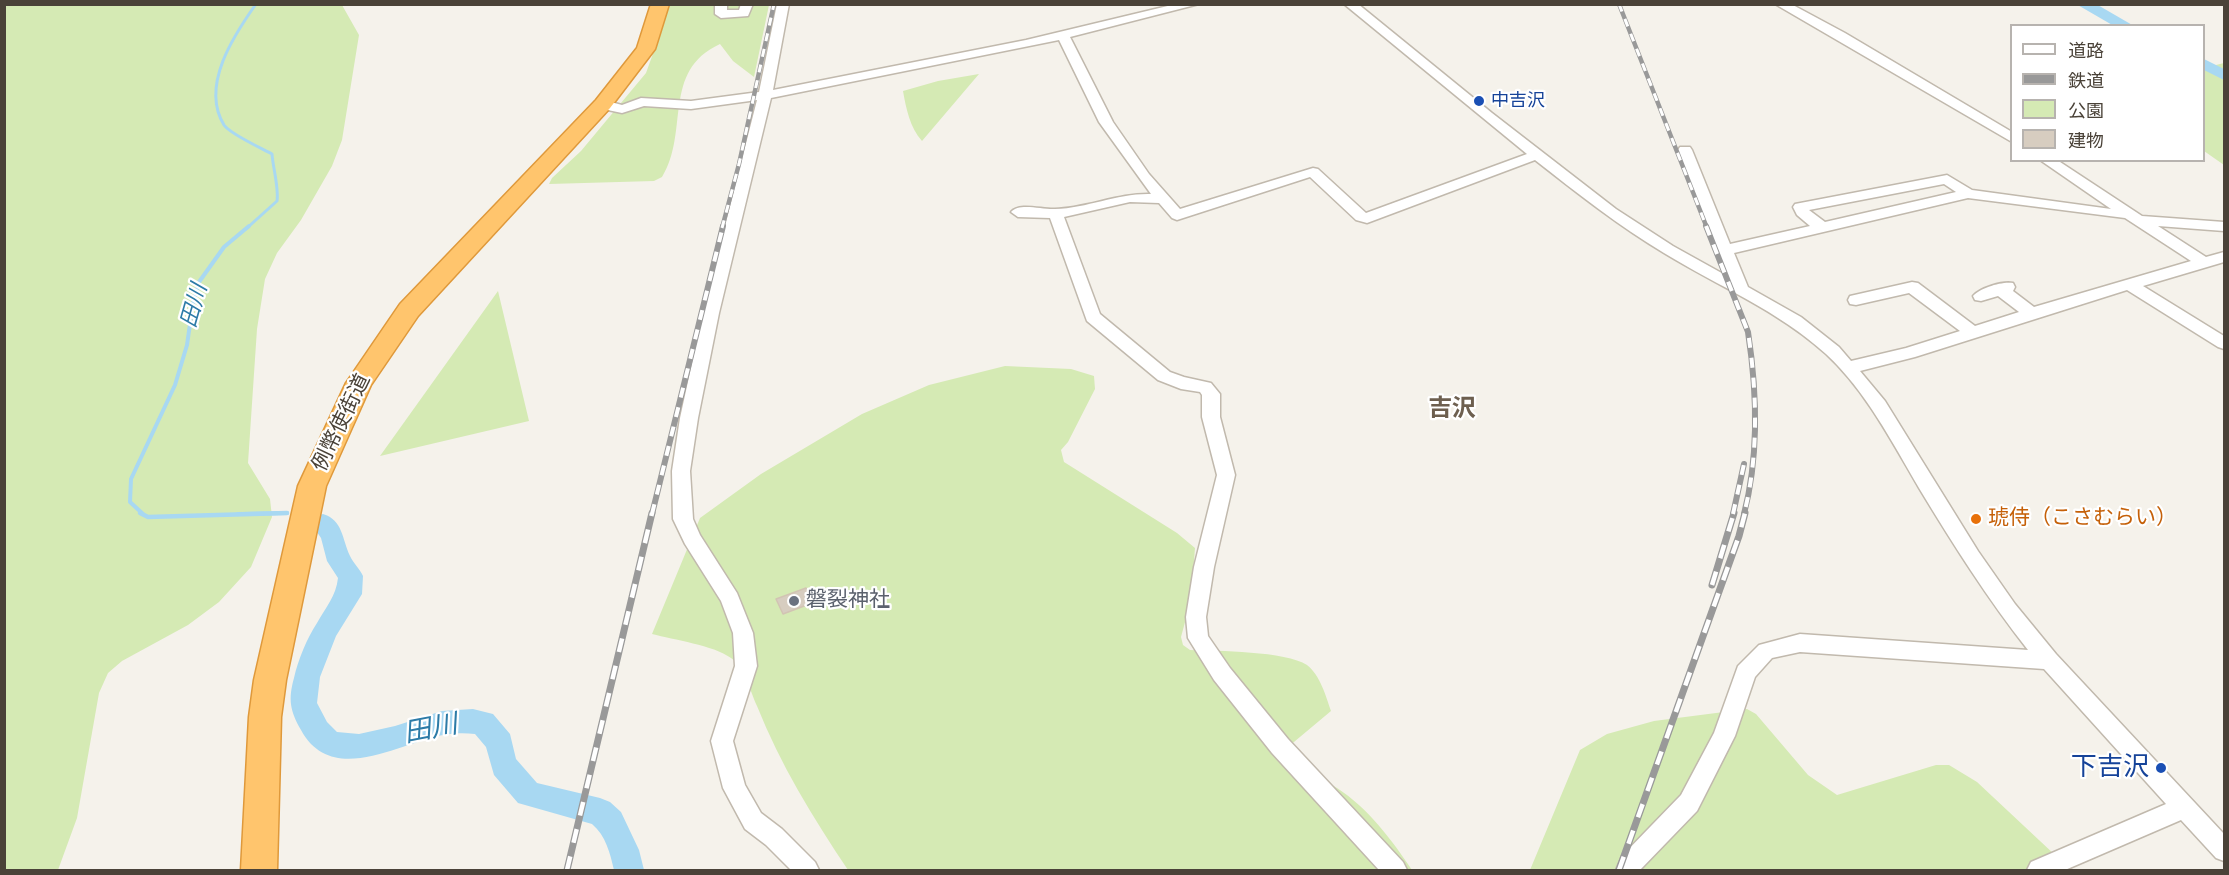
<!DOCTYPE html>
<html>
<head>
<meta charset="utf-8">
<style>
  body { margin:0 }
  #map { position:relative; width:2229px; height:875px; overflow:hidden; background:#f5f2eb; font-family:"DejaVu Sans","Noto Sans JP",sans-serif }
  canvas { display:block }
  .frame { position:absolute; inset:0; border:6px solid #4a4238; pointer-events:none }
  .legend { position:absolute; left:2010px; top:24px; width:195px; height:138px; box-sizing:border-box; background:#fff; border:2px solid #b7b3af; margin:0; padding:8px 10px; list-style:none; font-size:18px; color:#4a4238 }
  .legend li { display:flex; align-items:center; gap:12px; height:30px }
  .legend b { width:30px; border:2px solid #b7b3af }
</style>
</head>
<body>
<div id="map">
<canvas width="2229" height="875"></canvas>
<div class="frame"></div>
<ul class="legend">
<li><b style="height:8px;background:#fff"></b>道路</li>
<li><b style="height:8px;background:#999"></b>鉄道</li>
<li><b style="height:16px;background:#d5eab4"></b>公園</li>
<li><b style="height:16px;background:#d7cdc0"></b>建物</li>
</ul>
</div>
<script>
const ctx = document.querySelector('canvas').getContext('2d');
ctx.lineJoin = 'round';
function fill(path, color) { ctx.fillStyle = color; ctx.fill(path, 'evenodd'); }
function trace(path, color, width, dash) { ctx.strokeStyle = color; ctx.lineWidth = width; ctx.lineCap = dash ? 'butt' : 'round'; ctx.setLineDash(dash || []); ctx.stroke(path); }
function write(font, color, halo, rows, align = 'center') {
  ctx.font = font + ' "DejaVu Sans","Noto Sans JP",sans-serif'; ctx.lineWidth = 4.5; ctx.setLineDash([]); ctx.textBaseline = 'middle'; ctx.strokeStyle = halo; ctx.fillStyle = color; for (const [text, x, y, turn = 0] of rows) {
    ctx.save(); ctx.translate(x, y); ctx.rotate((+turn || 0) * Math.PI / 180); ctx.textAlign = isNaN(turn) ? turn : align; if (halo) ctx.strokeText(text, 0, 0); ctx.fillText(text, 0, 0); ctx.restore();
  }
}
const green = new Path2D(`
  M 5,4 L 342,5 L 359,35 L 342,140 L 332,166 L 301,220 L 277,253 L 265,279 L 257,329 L 248,463 L 270,499 L 272,517 L 251,567 L 219,602 L 188,625 L 122,661 L 108,673 L 99,693 L 77,818 L 58,870 L 5,870 Z
  M 661,5 L 769,5 L 754,77 L 733,61 L 720,44 C 661,71 690,132 662,177 L 654,181 L 549,184 L 552,178 L 581,151 L 646,73 L 659,37 Z
  M 2224,63 L 2224,165 L 2204,151 L 2204,68 Z
  M 979,74 L 922,141 C 910,128 906,108 903,91 L 938,81 Z
  M 498,291 L 529,421 L 380,456 Z
  M 1005,366 L 1071,369 L 1094,376 L 1095,389 L 1068,442 L 1061,450 L 1064,462 L 1177,533 L 1195,548 L 1191,600 L 1181,637 L 1183,645 L 1190,650 C 1217,651 1286,651 1307,665 C 1320,675 1326,696 1331,711 L 1282,752 L 1283,758 C 1301,768 1319,777 1337,788 C 1368,808 1392,840 1412,870 L 848,870 C 813,818 780,764 757,706 C 750,691 745,668 731,658 C 713,645 674,640 652,634 L 700,518 L 761,474 L 862,414 L 929,385 Z
  M 1747,709 L 1756,714 L 1808,775 L 1837,795 L 1936,765 L 1949,765 L 1977,782 L 2071,870 L 1530,870 L 1580,750 L 1607,734 L 1654,721 Z`);
const streamFar2 = new Path2D(`
  M 247,228 L 277,201 C 279,188 273,168 272,154 C 261,148 230,134 224,125 C 200,86 234,35 256,4`);
const streamFar1 = new Path2D(`
  M 143,514 L 130,502 L 131,479 L 175,385 L 187,345 L 193,303 L 199,282 L 224,247 L 249,226
  M 238,514 L 287,513`);
const stream = new Path2D(`
  M 140,513 L 148,517 L 287,513`);
const river = new Path2D(`
  M 2076,4 L 2096,4 L 2134,26 L 2114,26 Z
  M 2204,59 L 2224,69 L 2224,80 L 2204,70 Z
  M 323,514 C 343,520 342,539 350,556 C 353,563 360,569 363,576 L 362,594 L 336,636 L 320,677 L 317,703 L 327,722 L 337,732 L 359,734 L 395,726 L 442,711 L 473,709 L 493,714 L 510,734 L 516,759 L 537,783 L 600,798 L 610,802 L 621,812 L 639,850 L 644,870 L 614,870 C 610,853 606,836 592,824 L 518,803 L 494,775 L 486,747 L 475,734 C 465,733 454,733 443,735 C 399,743 332,787 301,730 C 290,711 288,699 294,678 C 298,660 307,638 317,623 C 326,607 336,596 338,578 L 327,561 L 321,538 L 311,523 L 315,516 Z`);
const building = new Path2D(`
  M 806,588 L 812,603 L 783,614 L 776,599 Z`);
const minor = new Path2D(`
  M 715,4 L 727,4 L 727,10 L 739,10 L 741,4 L 753,4 L 748,16 L 721,18 L 715,14 Z
  M 777,4 L 789,4 L 773,90 L 1026,40 L 1176,4 L 1199,4 L 1070,37 L 1113,122 L 1149,174 L 1180,209 L 1313,168 L 1318,169 L 1366,213 L 1527,154 L 1344,4 L 1358,4 L 1492,113 L 1616,209 L 1673,246 L 1727,276 L 1678,150 L 1680,147 L 1690,147 L 1692,150 L 1730,244 L 1810,226 L 1797,215 L 1793,207 L 1795,204 L 1947,175 L 1972,190 L 2111,209 L 2040,160 L 2057,160 L 2142,216 L 2224,222 L 2224,231 L 2158,226 L 2206,257 L 2224,252 L 2224,262 L 2143,286 L 2224,336 L 2224,349 L 2218,347 L 2127,290 L 1915,357 L 1860,371 L 1885,401 L 1978,551 L 2015,604 L 2056,654 L 2224,834 L 2224,861 L 2216,858 L 2181,820 L 2065,870 L 2027,870 L 2031,862 L 2166,804 L 2044,669 L 1800,652 L 1772,658 L 1755,677 L 1735,736 L 1697,811 L 1640,870 L 1616,870 L 1622,856 L 1681,795 L 1714,733 L 1738,666 L 1759,645 L 1800,634 L 2028,650 C 1987,598 1953,544 1919,488 C 1892,442 1866,391 1826,354 C 1779,311 1718,286 1664,253 C 1619,226 1577,193 1535,160 L 1367,223 L 1356,220 L 1310,177 L 1177,220 L 1172,218 L 1159,203 L 1130,202 L 1064,217 L 1100,314 L 1170,372 L 1184,377 L 1211,383 L 1220,394 L 1220,417 L 1235,475 L 1214,567 L 1206,617 L 1208,636 L 1230,668 L 1288,739 L 1403,862 L 1407,870 L 1379,870 L 1272,753 L 1214,680 L 1188,638 L 1186,617 L 1194,567 L 1217,475 L 1202,417 L 1202,395 L 1200,392 L 1181,389 L 1158,380 L 1087,321 L 1050,218 L 1018,217 L 1011,212 C 1019,202 1043,210 1055,209 C 1088,208 1118,193 1151,194 L 1099,122 L 1059,40 L 771,98 L 719,313 L 698,418 L 690,471 L 693,519 L 700,535 L 737,593 L 753,633 L 757,666 L 733,741 L 745,785 L 761,813 L 782,829 L 815,862 L 819,870 L 791,870 L 766,845 L 745,829 L 723,788 L 711,741 L 735,666 L 733,633 L 721,601 L 685,544 L 673,519 L 672,471 L 680,418 L 703,313 L 757,100 L 691,109 L 644,106 L 622,113 L 603,109 L 596,104 L 603,100 L 622,105 L 641,98 L 691,101 L 759,92 ZM 1944,184 L 1956,192 L 1825,222 L 1809,210 ZM 1968,198 L 2125,218 L 2191,261 L 2034,307 L 2013,291 L 2015,287 L 2013,283 C 2002,281 1980,288 1973,296 L 1975,300 L 1981,301 L 1998,296 L 2019,312 L 1975,326 L 1918,283 L 1912,282 L 1850,296 L 1848,300 L 1850,304 L 1856,305 L 1909,293 L 1960,331 L 1906,348 L 1851,361 L 1839,347 L 1801,317 L 1748,287 L 1734,253 Z
  M 1775,4 L 1791,4 L 1845,33 L 2012,132 L 2012,142 Z`);
const highway = new Path2D(`
  M 651,4 L 669,4 L 655,49 L 610,108 L 418,316 L 371,385 L 326,486 L 286,680 L 281,717 L 277,870 L 241,870 L 249,717 L 254,680 L 298,486 L 346,383 L 400,304 L 596,100 L 637,48 Z`);
const railFar2 = new Path2D(`
  M 1619,4 L 1707,228
  M 722,228 L 739,164 L 774,4`);
const railFar1 = new Path2D(`
  M 1706,226 L 1748,332 C 1757,391 1759,456 1744,514
  M 652,514 L 723,226
  M 1733,514 L 1744,464`);
const rail = new Path2D(`
  M 1712,585 L 1734,513
  M 567,870 L 652,513
  M 1619,870 L 1739,536 L 1745,513`);
const markers = [
  [1479,101,6,"#1a4fb4"],
  [1976,519,6,"#e8710a"],
  [794,601,6,"#6b7280"],
  [2161,768,6,"#1a4fb4"]
];
const farTransitnames = [
  ["中吉沢",1491,101]
];
const streetNames = [
  ["例幣使街道",342,423,-64]
];
const foodNames = [
  ["琥侍（こさむらい）",1988,519]
];
const worshipNames = [
  ["磐裂神社",806,601]
];
const waterNames = [
  ["田川",195,306,-74]
];
const quarterNames = [
  ["吉沢",1452,410]
];
const nearTransitnames = [
  ["下吉沢",2149,768]
];
const nearWaternames = [
  ["田川",431,730,-11]
];
fill(green, '#d5eab4');
trace(streamFar2, '#a8d8f2', 3);
trace(streamFar1, '#a8d8f2', 4);
trace(stream, '#a8d8f2', 4.5);
fill(river, '#a8d8f2');
fill(building, '#d7cdc0');
trace(building, '#d2c4b3', 1.5);
trace(minor, '#c1b9ad', 3);
trace(highway, '#df993b', 3);
fill(minor, '#fff');
fill(highway, '#ffc56d');
trace(railFar2, '#999', 4.5);
trace(railFar1, '#999', 6);
trace(rail, '#999', 7);
trace(railFar2, '#fff', 3, [8]);
trace(railFar1, '#fff', 4, [10]);
trace(rail, '#fff', 4.5, [14]);
for (const [x, y, r, color] of markers) { const dot = new Path2D(); dot.arc(x, y, r, 0, 2 * Math.PI); ctx.fillStyle = color; ctx.fill(dot); trace(dot, '#fff', 2); }
write('18px', '#164399', '#fff', farTransitnames, 'left');
write('21px', '#4a4238', '#fff', streetNames);
write('21px', '#c56008', '#fff', foodNames, 'left');
write('21px', '#5b616d', '#fff', worshipNames, 'left');
write('italic 22px', '#2c7ba7', '#fff', waterNames);
write('bold 24px', '#6d5f4f', '#fff', quarterNames);
write('26px', '#164399', '#fff', nearTransitnames, 'right');
write('italic 27px', '#2c7ba7', '#fff', nearWaternames);
</script>
</body>
</html>
